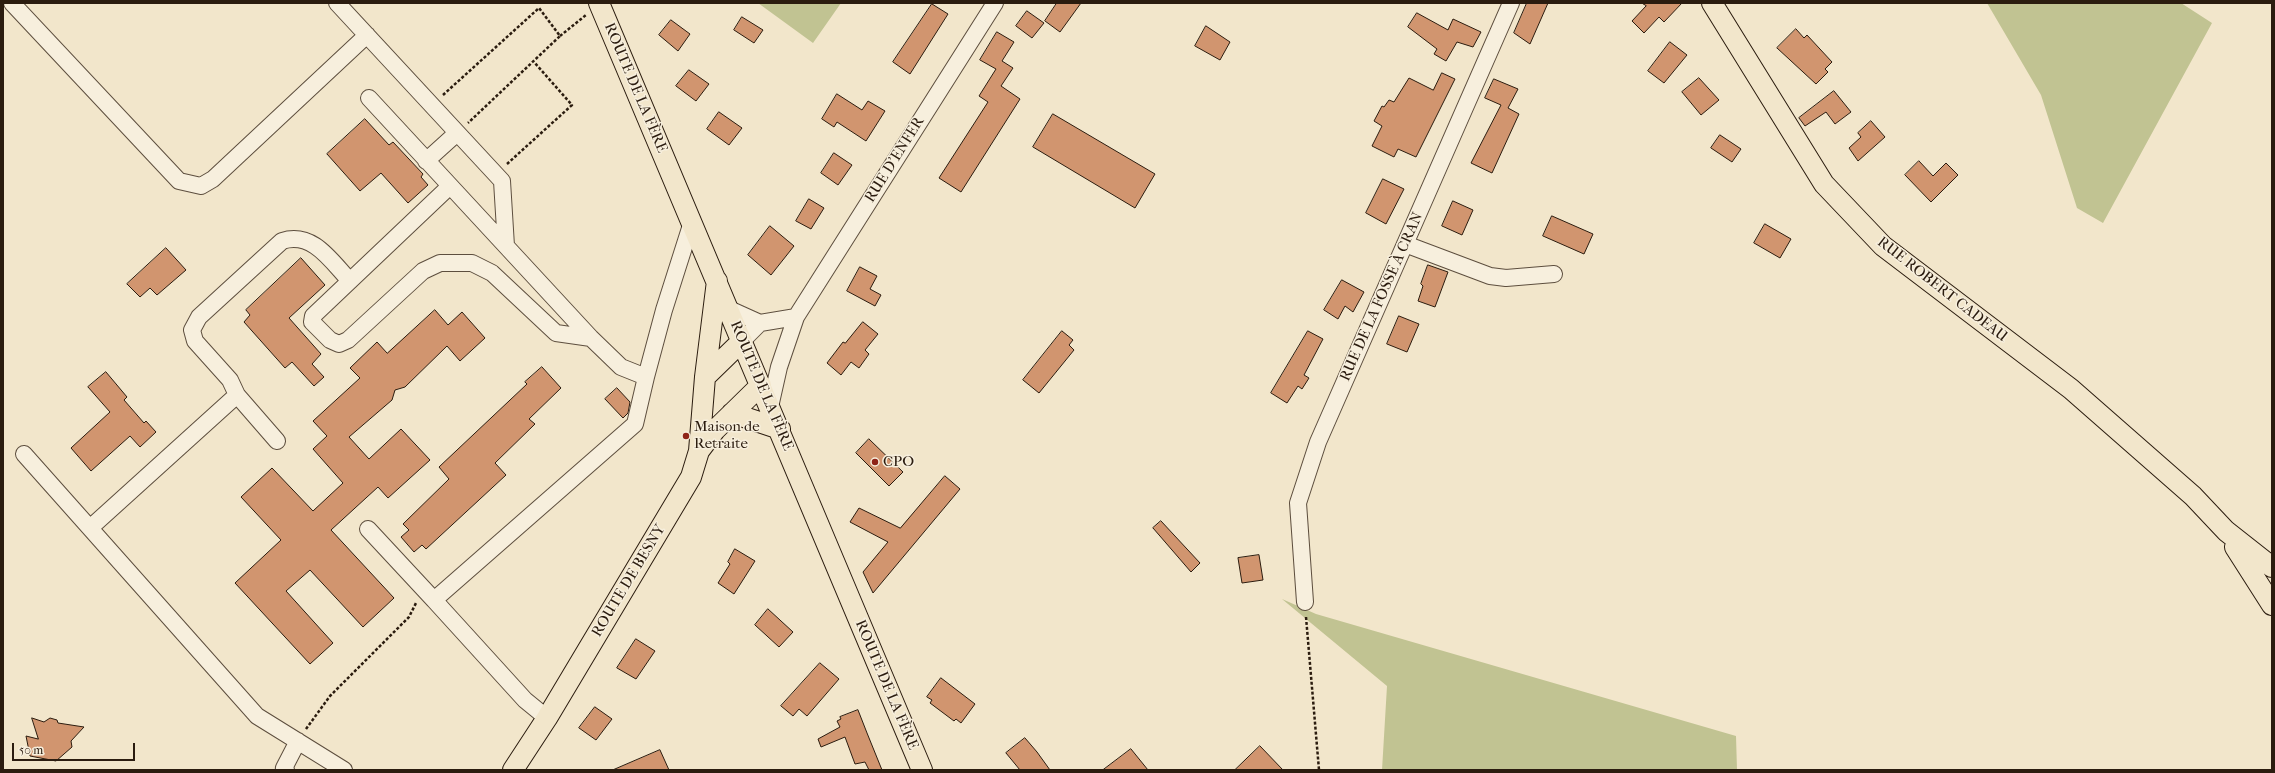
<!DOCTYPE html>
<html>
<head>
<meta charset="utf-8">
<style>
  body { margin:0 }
  #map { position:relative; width:2275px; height:773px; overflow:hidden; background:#f2e6cb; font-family:"IM FELL French Canon",serif }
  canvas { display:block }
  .frame { position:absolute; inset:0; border:4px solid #2b1c0f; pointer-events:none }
  .scale { position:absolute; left:12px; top:743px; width:123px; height:18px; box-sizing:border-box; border:2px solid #2b1c0f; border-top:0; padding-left:5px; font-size:12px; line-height:14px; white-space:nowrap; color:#2b1c0f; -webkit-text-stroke:3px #f7efdd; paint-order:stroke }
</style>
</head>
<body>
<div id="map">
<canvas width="2275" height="773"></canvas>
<div class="frame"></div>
<div class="scale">50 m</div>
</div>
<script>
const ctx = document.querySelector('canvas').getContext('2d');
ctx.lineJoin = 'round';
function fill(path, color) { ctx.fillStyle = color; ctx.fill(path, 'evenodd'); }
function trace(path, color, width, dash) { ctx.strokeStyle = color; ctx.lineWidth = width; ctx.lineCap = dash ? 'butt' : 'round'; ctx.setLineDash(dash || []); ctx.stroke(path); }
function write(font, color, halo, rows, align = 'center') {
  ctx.font = font + ' "IM FELL French Canon",serif'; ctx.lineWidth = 3; ctx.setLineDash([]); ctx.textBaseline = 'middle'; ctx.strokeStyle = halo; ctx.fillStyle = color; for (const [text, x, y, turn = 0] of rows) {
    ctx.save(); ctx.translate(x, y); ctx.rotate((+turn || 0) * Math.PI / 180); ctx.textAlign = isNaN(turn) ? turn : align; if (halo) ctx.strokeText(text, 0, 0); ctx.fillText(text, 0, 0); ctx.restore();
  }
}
const green = new Path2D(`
  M 758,3 L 841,3 L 813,43 Z
  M 1987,3 L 2181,3 L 2212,23 L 2103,223 L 2077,208 L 2041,95 Z
  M 1282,599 L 1316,614 L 1736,736 L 1737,770 L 1382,770 L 1387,686 Z`);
const building = new Path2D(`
  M 1057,3 L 1081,3 L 1060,32 L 1045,21 Z
  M 1527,3 L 1548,3 L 1530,44 L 1514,33 Z
  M 1642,3 L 1682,3 L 1664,22 L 1659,17 L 1644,33 L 1632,21 L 1646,6 Z
  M 932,4 L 948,14 L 910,74 L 893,62 Z
  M 1027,11 L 1044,23 L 1032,38 L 1016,26 Z
  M 1417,13 L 1448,30 L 1453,19 L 1481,32 L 1473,47 L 1457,42 L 1446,61 L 1434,54 L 1437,49 L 1408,27 Z
  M 742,17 L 763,30 L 754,43 L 734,30 Z
  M 671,20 L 690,34 L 678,51 L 659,35 Z
  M 1206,26 L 1230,42 L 1220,60 L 1195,46 Z
  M 1796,29 L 1804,38 L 1807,35 L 1832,62 L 1825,69 L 1828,72 L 1816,84 L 1777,48 Z
  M 997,32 L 1014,42 L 1002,61 L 1013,68 L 1001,86 L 1020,99 L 961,192 L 939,178 L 988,102 L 979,96 L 996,69 L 980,60 Z
  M 1670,42 L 1687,55 L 1664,83 L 1648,71 Z
  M 689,70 L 709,84 L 696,101 L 676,86 Z
  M 1442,73 L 1455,79 L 1416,157 L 1398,149 L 1394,157 L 1372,146 L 1382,126 L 1374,121 L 1382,106 L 1384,107 L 1389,100 L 1394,102 L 1409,78 L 1433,90 Z
  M 1699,78 L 1719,100 L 1701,115 L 1682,92 Z
  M 1494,79 L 1518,89 L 1508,108 L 1519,114 L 1492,173 L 1471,163 L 1501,105 L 1485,98 Z
  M 1834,91 L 1851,112 L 1835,124 L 1826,112 L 1805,126 L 1799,118 Z
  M 837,94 L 862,110 L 868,101 L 885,111 L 866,141 L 837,122 L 834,127 L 822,119 Z
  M 719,112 L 742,128 L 729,145 L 707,129 Z
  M 1053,114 L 1155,174 L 1135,208 L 1033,147 Z
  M 365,119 L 389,145 L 393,142 L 423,174 L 421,177 L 428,185 L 408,203 L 381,173 L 360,191 L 327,154 Z
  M 1871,121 L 1885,137 L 1858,161 L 1849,148 L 1861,137 L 1858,133 Z
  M 1720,135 L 1741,149 L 1732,162 L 1711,148 Z
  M 834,153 L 852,165 L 838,185 L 821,173 Z
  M 1919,161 L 1933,176 L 1946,163 L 1958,175 L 1931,202 L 1905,175 Z
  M 1383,179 L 1404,189 L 1386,224 L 1366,213 Z
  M 809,199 L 824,208 L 811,229 L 796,221 Z
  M 1453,201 L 1473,210 L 1462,235 L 1442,226 Z
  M 1552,216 L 1593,234 L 1584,254 L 1543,236 Z
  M 1765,224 L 1791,239 L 1780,258 L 1754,243 Z
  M 770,226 L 794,246 L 771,275 L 748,255 Z
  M 166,248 L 186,270 L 157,295 L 150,288 L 140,297 L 127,284 Z
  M 301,258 L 325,285 L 289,318 L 321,354 L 312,364 L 324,377 L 314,386 L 292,362 L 285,368 L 244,322 L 250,315 L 246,310 Z
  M 1428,265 L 1448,272 L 1435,307 L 1418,301 L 1423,286 L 1421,284 Z
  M 860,267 L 877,276 L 870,289 L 881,295 L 875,306 L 847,291 Z
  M 1342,280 L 1364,292 L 1353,312 L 1345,306 L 1338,319 L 1324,310 Z
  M 435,310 L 448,325 L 462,312 L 485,338 L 460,361 L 447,346 L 405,387 L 395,390 L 392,400 L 349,437 L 369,459 L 401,429 L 430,460 L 388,498 L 378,487 L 331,530 L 394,598 L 363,627 L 310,570 L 286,591 L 333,643 L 310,664 L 235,583 L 281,540 L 241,497 L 272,468 L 313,511 L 343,483 L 313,449 L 327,436 L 313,421 L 360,378 L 350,368 L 377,342 L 387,353 Z
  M 1399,316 L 1419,324 L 1407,352 L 1387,344 Z
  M 863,322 L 878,334 L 865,350 L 869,354 L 859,368 L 851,362 L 841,375 L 827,363 L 843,342 L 845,343 Z
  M 1062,331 L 1073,340 L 1069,345 L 1074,350 L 1039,393 L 1023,380 Z
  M 1308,331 L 1323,339 L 1304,375 L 1309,378 L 1302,389 L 1298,386 L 1287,403 L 1271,393 Z
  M 542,367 L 561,388 L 529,419 L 535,424 L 495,463 L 506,475 L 426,549 L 422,545 L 414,552 L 401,537 L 409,530 L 403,524 L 449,479 L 439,467 L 527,384 L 525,382 Z
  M 106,372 L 127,397 L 124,400 L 144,423 L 146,421 L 156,432 L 140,447 L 130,436 L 91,471 L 71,448 L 110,412 L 88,387 Z
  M 617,388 L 630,402 L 628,413 L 623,418 L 605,399 Z
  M 869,439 L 903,472 L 889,486 L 856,453 Z
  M 945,476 L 960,489 L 873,593 L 863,572 L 888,542 L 850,522 L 859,508 L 900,528 Z
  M 1161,521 L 1200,563 L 1191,572 L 1153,528 Z
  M 735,549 L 755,561 L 734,594 L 718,583 L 730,564 L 728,562 Z
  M 1259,555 L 1263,580 L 1242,583 L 1238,558 Z
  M 768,609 L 793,632 L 779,647 L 755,625 Z
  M 636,639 L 655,651 L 636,679 L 617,668 Z
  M 820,663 L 839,679 L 807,716 L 799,709 L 793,716 L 781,706 Z
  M 941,678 L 975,704 L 961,723 L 956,719 L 954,721 L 930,703 L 932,700 L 927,697 Z
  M 595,707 L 612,719 L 596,740 L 579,728 Z
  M 858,710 L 867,733 L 882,770 L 869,770 L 865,762 L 855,764 L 845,737 L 821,747 L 818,739 L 840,727 L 837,721 L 841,719 L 840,717 Z
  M 32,718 L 44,722 L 50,718 L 57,720 L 58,723 L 84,727 L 71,741 L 72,747 L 56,761 L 30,756 L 26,736 L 38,739 Z
  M 1025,738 L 1037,752 L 1050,770 L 1020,770 L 1006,753 Z
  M 1260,746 L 1283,770 L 1235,770 Z
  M 1131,749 L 1148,770 L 1103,770 Z
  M 660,750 L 669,770 L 613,770 Z`);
const path = new Path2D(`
  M 560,36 L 586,15
  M 443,95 L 539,8 L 560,36 L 468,123
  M 507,164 L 572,105 L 534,62
  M 1306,617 L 1319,770
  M 306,729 L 330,696 L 409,617 L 416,603`);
const minor = new Path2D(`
  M 12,3 L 179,181 L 201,186 L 213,179 L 367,35
  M 337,3 L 502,181 L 506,246
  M 369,98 L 591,338 L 621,367 L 646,377 L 664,310 L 692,222
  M 426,161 L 457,133
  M 450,186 L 313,316 L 312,322 L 330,340 L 339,344 L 348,340 L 423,271 L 440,263 L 472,263 L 492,273 L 556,333 L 591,338
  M 1405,244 L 1490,276 L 1506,278 L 1554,274
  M 729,309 L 760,323
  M 742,341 L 760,323 L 796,317
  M 770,407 L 779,367 L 796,317 L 995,3
  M 277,441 L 237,395 L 230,380 L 195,341 L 192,330 L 199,317 L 282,241 C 313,231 331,261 350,281
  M 24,454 L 257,716 L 344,770
  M 90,528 L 237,395
  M 368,529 L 434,600 L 635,424 L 646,377
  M 434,600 L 525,700 L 547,718
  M 1305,602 L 1298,503 L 1318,442 L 1511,3
  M 286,770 L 284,768 L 298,741`);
const major = new Path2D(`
  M 599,3 L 922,770
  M 1712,3 L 1824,184 L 1883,246 L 2071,389 L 2193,496 L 2226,531 L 2272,567
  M 705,377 L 742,341
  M 732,413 L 780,429
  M 699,451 L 715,430 L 761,385
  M 2235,547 L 2272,605
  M 513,770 L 547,718 L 691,477 L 699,451 L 705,377 L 717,281`);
const markers = [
  [686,436,4,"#8f2418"],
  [875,462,4,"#8f2418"]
];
const streetNames = [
  ["ROUTE DE LA FÈRE",635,88,67],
  ["RUE D'ENFER",895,160,-58],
  ["RUE ROBERT CADEAU",1942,290,38],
  ["RUE DE LA FOSSE À CRAN",1382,297,-66],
  ["ROUTE DE LA FÈRE",761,386,67],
  ["ROUTE DE BESNY",629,581,-59],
  ["ROUTE DE LA FÈRE",886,685,67]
];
const poiNames = [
  ["Maison de",694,427],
  ["Retraite",694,444],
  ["CPO",883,462]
];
fill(green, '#c1c392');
fill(building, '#d1956f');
trace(building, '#2b1c0f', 1);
trace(minor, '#5d4e3e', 18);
trace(major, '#2b1c0f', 22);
trace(path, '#2b1c0f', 2.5, [3, 2]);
trace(minor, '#f7efdd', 16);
trace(major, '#f2e6cb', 20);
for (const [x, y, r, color] of markers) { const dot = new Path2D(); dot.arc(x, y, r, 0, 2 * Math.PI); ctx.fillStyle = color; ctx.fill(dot); trace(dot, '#f7efdd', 1.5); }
write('15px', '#2b1c0f', '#f7efdd', streetNames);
write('15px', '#2b1c0f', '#f7efdd', poiNames, 'left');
</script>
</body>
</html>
